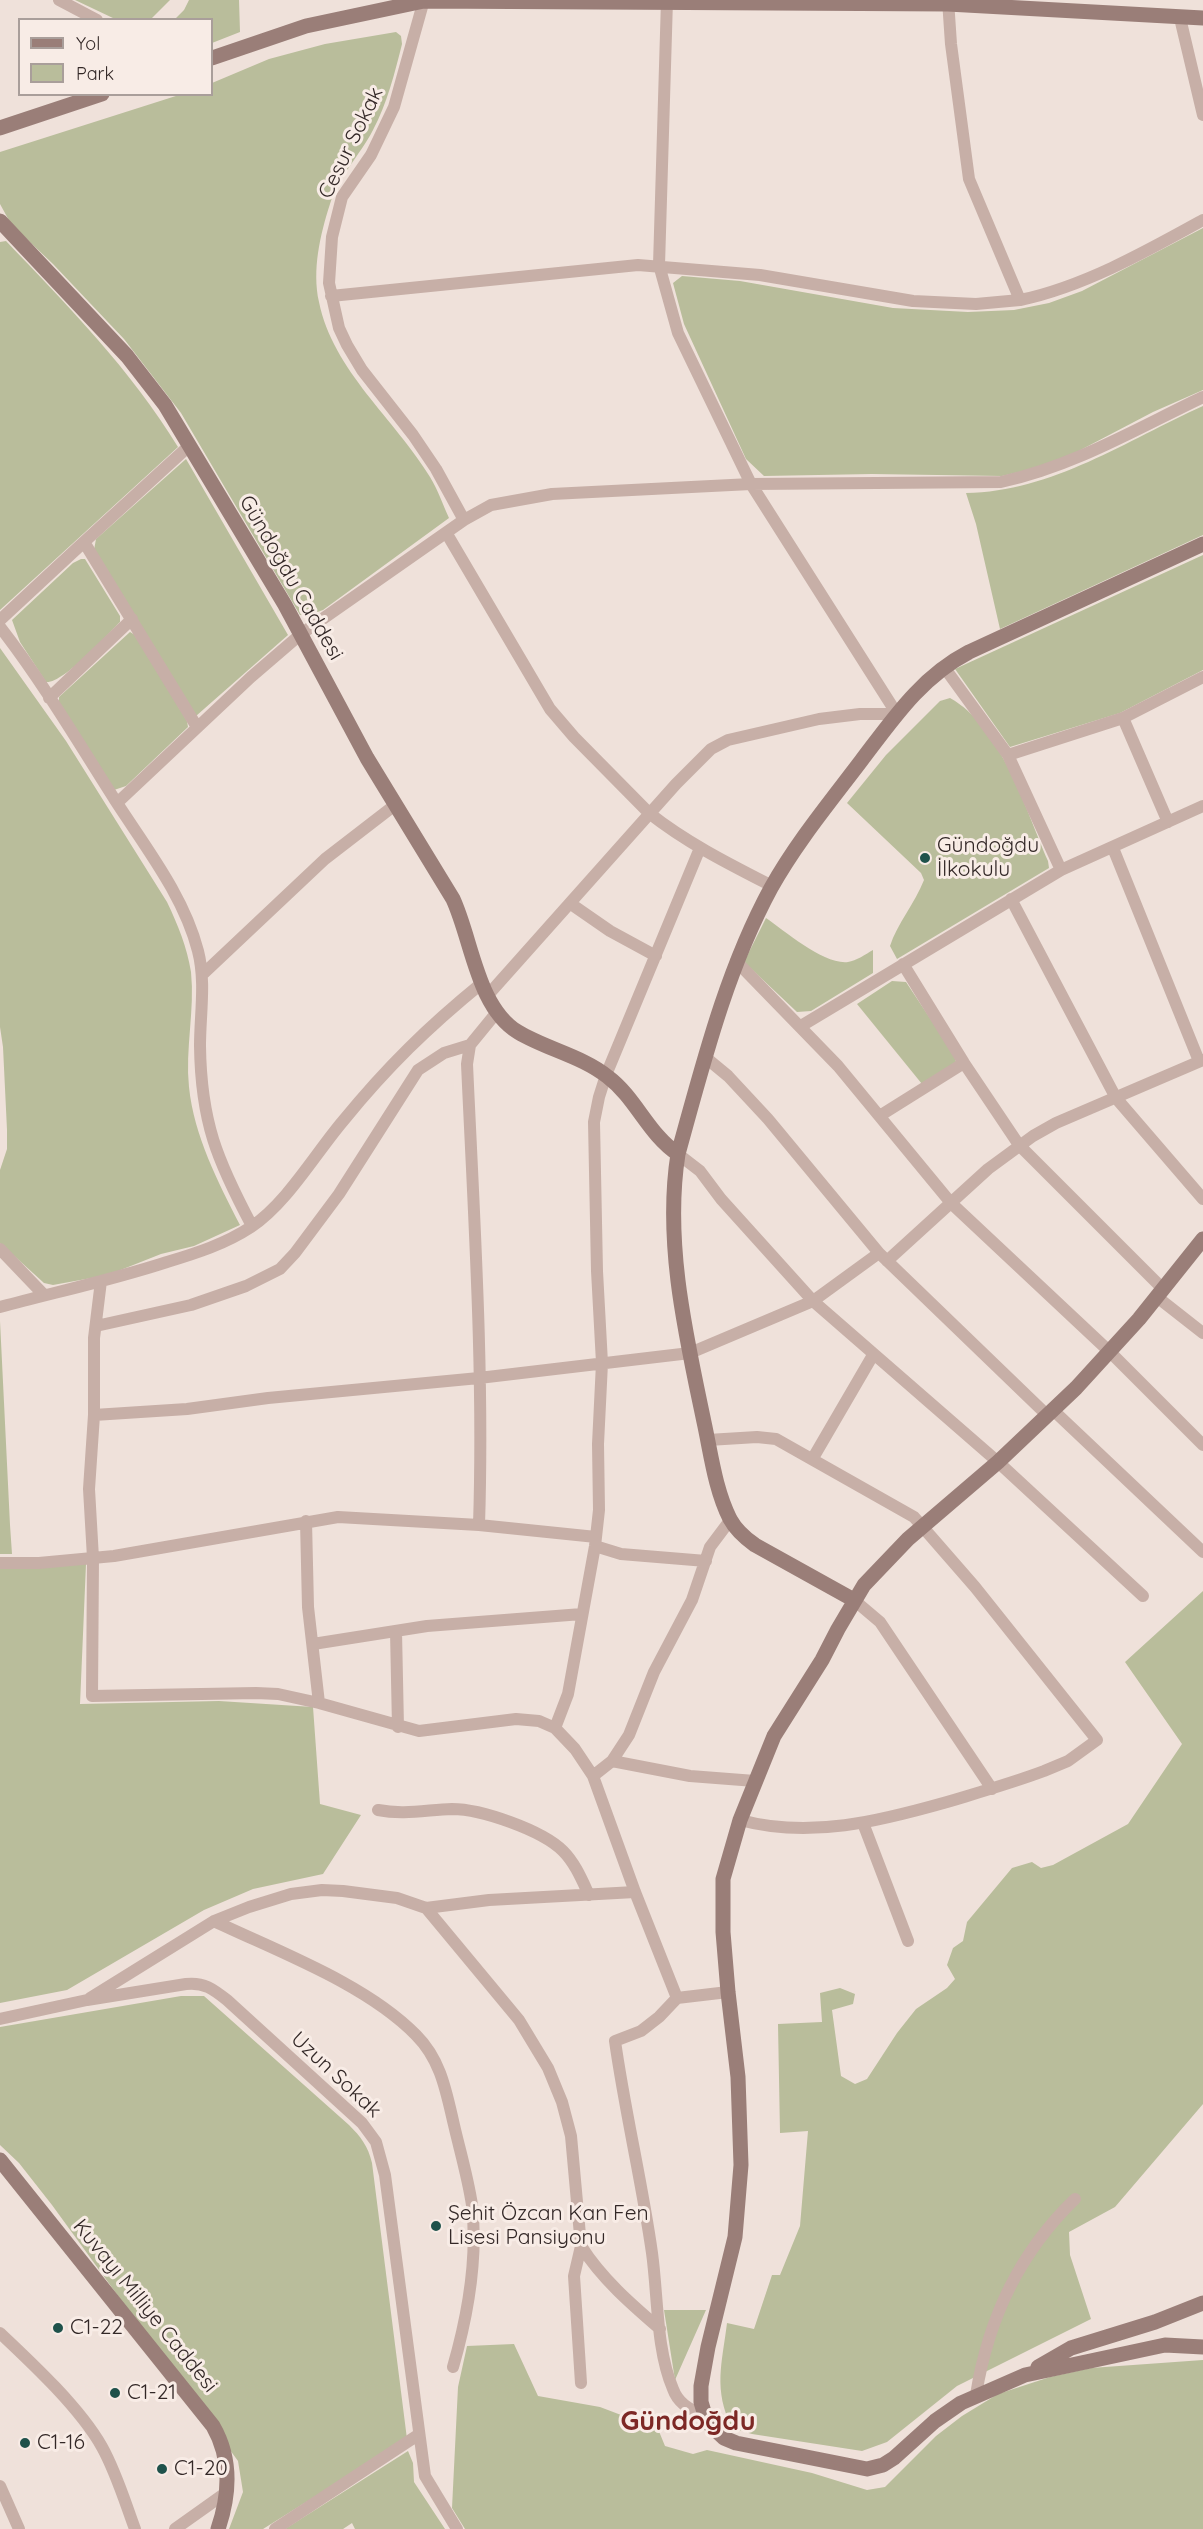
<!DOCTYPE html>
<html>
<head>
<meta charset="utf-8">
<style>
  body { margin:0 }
  #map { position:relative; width:1203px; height:2529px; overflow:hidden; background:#efe1da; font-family:Quicksand,sans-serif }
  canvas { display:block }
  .legend { position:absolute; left:18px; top:18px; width:195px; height:78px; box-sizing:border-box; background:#f8ece6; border:2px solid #a99e9a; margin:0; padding:8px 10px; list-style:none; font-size:18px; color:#332827 }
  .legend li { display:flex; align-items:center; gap:12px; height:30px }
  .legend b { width:30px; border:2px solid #a99e9a }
</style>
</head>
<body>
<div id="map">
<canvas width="1203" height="2529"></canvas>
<ul class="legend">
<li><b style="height:8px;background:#9a7e78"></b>Yol</li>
<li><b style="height:16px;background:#b9bd9b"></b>Park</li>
</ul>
</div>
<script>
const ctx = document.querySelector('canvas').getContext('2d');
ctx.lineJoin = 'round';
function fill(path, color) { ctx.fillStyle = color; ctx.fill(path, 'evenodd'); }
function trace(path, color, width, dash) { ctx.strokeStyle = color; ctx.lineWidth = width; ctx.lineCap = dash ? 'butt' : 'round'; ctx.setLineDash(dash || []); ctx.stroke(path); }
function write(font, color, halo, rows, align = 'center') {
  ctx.font = font + ' Quicksand,sans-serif'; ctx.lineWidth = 6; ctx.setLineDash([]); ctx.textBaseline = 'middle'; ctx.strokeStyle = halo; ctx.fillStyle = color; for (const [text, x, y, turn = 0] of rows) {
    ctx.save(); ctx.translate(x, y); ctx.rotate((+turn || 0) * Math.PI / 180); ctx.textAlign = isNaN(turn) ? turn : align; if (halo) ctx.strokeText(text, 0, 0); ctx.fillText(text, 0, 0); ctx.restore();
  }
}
const green = new Path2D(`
  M 75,0 L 170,0 L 151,19 L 115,19 Z
  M 189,0 L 239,0 L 240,32 L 212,43 L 212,20 L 175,19 L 184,10 Z
  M 396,32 L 401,36 L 402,44 C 395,72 387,104 373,130 C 360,155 339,176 330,204 C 320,235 312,270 319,302 C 333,371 395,419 430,477 C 438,490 443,505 449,518 L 323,610 L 312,614 L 300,615 L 181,413 L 124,339 L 53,264 L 11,224 L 0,204 L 0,152 L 179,95 L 212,94 L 212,83 L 269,59 L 325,44 Z
  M 1203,228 L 1203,390 L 1153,412 L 1071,455 L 1028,470 L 1002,476 L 872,474 L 764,476 L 746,459 L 684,324 L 673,283 L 682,276 L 740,281 L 893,308 L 968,312 L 1014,310 L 1049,303 L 1082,291 Z
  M 6,241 C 68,306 131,370 178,447 L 0,610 L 0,242 Z
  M 1203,406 L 1203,535 L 1000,629 L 976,524 L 966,493 C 1052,492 1127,440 1203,406 Z
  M 186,459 L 288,635 L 196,716 L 94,550 L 96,539 Z
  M 1203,555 L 1203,670 L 1120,713 L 1010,747 L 955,669 Z
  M 81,559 L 85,559 L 120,616 L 120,622 C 107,635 63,684 46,682 L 20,642 L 12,620 L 73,563 Z
  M 130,632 L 135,635 L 187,721 L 188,727 L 126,786 L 114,790 L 59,703 L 59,697 Z
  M 0,648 L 66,741 L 167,902 C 178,925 187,947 191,972 C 195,1010 185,1049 189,1087 C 194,1136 218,1182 240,1225 L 194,1246 L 161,1254 L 108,1275 L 53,1285 L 44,1283 L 0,1243 L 0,1170 L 7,1149 L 7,1130 L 3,1047 L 0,1027 Z
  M 950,698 C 1001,726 1026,810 1048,861 L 1049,868 L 897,959 L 890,946 C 897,924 915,903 924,880 L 921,873 L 847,803 L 886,755 L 940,701 Z
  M 766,918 C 785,931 824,965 848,962 C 856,961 866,954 873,950 L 873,973 L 811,1011 L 797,1012 L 744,962 Z
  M 892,981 L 906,982 L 955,1056 L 956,1062 L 922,1084 L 857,1004 Z
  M 0,1321 L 10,1525 L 12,1554 L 0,1554 Z
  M 86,1564 L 80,1704 L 219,1701 L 313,1707 L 320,1804 L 361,1815 L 323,1874 L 253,1889 L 204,1910 L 67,1990 L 0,2003 L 0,1565 Z
  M 1203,1591 L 1203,2104 L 1115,2207 L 1069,2232 L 1070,2255 L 1091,2319 L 957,2386 L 887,2442 L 862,2451 L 752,2434 L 732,2428 C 713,2389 722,2364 727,2323 L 754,2329 L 772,2275 L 780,2275 L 800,2226 L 808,2131 L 780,2133 L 778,2024 L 822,2022 L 820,1993 L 840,1988 L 855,1994 L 853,2004 L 832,2010 L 841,2076 L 855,2084 L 867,2079 L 897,2033 L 916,2009 L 947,1988 L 955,1979 L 947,1965 L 953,1948 L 963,1941 L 967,1922 L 1012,1868 L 1032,1862 L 1041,1868 L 1053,1865 L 1128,1824 L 1182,1744 L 1125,1662 Z
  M 181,1996 L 204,1996 L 349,2125 C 361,2137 368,2146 372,2163 L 407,2439 L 263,2529 L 229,2529 L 243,2492 L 238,2461 L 52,2205 L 19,2163 L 0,2145 L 0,2027 Z
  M 664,2310 L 706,2310 L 675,2380 Z
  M 514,2344 L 538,2396 L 600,2407 L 658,2429 L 665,2446 L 693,2454 L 707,2450 L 812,2473 L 867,2490 L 885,2487 L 936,2436 L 962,2416 L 998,2394 L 1050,2377 L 1091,2368 L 1203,2360 L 1203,2529 L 465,2529 L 452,2508 L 458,2387 L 467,2346 Z
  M 408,2451 L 413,2463 L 414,2482 L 445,2529 L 355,2529 L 352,2523 L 343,2529 L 285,2529 Z`);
const street = new Path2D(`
  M 59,0 L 97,20
  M 424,0 L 394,107 L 371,155 L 342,197 L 332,237 L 329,283 L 339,328 L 347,345 L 362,370 L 413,435 L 436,469 L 464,520
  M 667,0 L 659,265 L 678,333 L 751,484 L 897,714
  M 1180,18 L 1203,115
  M 331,296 L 638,265 L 760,275 L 913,301 L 976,304 L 1020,300 L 969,179 L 951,44 L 948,0
  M 1020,300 C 1083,287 1147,251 1203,220
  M 189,446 L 84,542 L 197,727
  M 447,534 L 550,709 L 574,737 L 649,813 C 687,843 729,864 772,886
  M 0,620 L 84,542
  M 0,627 C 42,681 78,742 115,800 C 146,848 184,896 198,951 C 206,982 200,1014 200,1046 C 201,1122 217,1160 252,1226
  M 944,667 L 1008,755 L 1061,870
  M 49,698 L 132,619
  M 1123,718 L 1168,822
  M 1008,755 L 1123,718 L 1203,677
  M 117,803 L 251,677 L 301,634 L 464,520 L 491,505 L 552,494 L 751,484 L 1001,482 C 1074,466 1136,429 1203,397
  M 1113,848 L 1199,1061
  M 1011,899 L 1116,1098 L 1203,1199
  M 571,904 L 610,931 L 656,956
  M 736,961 L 838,1066 L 951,1203 L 1111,1353 L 1203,1445
  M 903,964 L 964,1063 L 1019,1145 L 1163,1289
  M 203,974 L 325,859 L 395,805
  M 488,995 L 676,784 L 711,749 L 728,740 L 819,719 L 860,714 L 897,714
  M 801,1026 L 1061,870 L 1203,806
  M 705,1057 L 728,1076 L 768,1119 L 879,1253 L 1048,1416
  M 881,1115 L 964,1063
  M 678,1154 L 700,1171 L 721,1199 L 813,1301 L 998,1462 L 1143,1596
  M 0,1249 L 44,1295
  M 887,1261 L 988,1169 L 1033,1136 L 1056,1123 L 1203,1060
  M 101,1281 L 94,1338 L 94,1415 L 89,1489 L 93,1558 L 92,1696 L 256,1693 L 278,1694 L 319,1703
  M 1157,1297 L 1203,1333
  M 0,1307 C 56,1292 112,1280 167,1262 C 197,1253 225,1244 251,1227 C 287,1203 315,1154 343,1121 C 387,1067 428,1027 482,983
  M 96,1326 L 191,1305 L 246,1286 L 280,1269 L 295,1253 L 339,1194 L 418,1070 L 444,1053 L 470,1045
  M 1054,1411 L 1203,1552
  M 94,1415 L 187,1409 L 268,1398 L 479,1378 L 690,1353 L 813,1301 L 879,1253
  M 708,1440 L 757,1437 L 776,1439 L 914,1517 L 975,1587 L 1097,1740 L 1068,1761 L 1044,1771 C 1012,1783 980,1792 947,1802 C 880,1821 810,1839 740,1820
  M 813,1458 L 873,1355
  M 306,1521 L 308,1607 L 319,1703 L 419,1731 L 516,1719 L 539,1721 L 555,1728 L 575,1749 L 593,1776 L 635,1892 L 677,1998
  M 479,1525 C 484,1372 474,1218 467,1064 L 470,1045 L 497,1012
  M 595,1546 L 621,1554 L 706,1561
  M 0,1563 L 39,1563 L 114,1556 L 338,1517 L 479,1525 L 596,1537
  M 854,1600 L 880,1622 L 992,1789
  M 396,1631 L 398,1727
  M 313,1644 L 427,1626 L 582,1614
  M 555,1728 L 568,1694 L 595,1546 L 599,1510 L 598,1444 L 602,1363 L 597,1271 L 594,1122 L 599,1097 L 606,1075 L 700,848
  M 612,1761 L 690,1776 L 755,1781
  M 593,1776 L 612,1761 L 629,1735 L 654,1672 L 692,1600 L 710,1547 L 731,1519
  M 378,1810 C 403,1815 426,1810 452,1809 C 481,1809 542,1830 563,1851 C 575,1863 582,1880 589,1895
  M 863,1823 L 908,1941
  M 426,1908 L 519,2020 L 548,2068 L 562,2102 L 571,2136 L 581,2246 L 574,2276 L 581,2383
  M 214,1921 C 279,1952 366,1984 416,2035 C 441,2060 446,2091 454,2125 C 460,2151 468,2178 472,2205 C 478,2259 468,2315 453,2367
  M 90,1998 L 214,1921 L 249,1907 L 291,1894 L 322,1890 L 343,1891 L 397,1898 L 426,1908 L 489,1900 L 635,1892
  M 0,2019 L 87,2000 L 186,1984 C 204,1982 213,1989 227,2000 L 362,2123 L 376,2142 L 385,2175 L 425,2476 L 457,2529
  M 581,2246 C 602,2279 631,2304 660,2329
  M 0,2333 C 33,2364 80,2408 102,2447 C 116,2472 125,2502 135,2529
  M 976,2395 C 988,2319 1019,2253 1075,2199
  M 703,2414 C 689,2410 678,2403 673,2389 C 656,2349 658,2296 652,2253 C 642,2182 625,2112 615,2041 L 641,2031 L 659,2017 L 677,1998 L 728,1992
  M 0,2486 L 19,2529
  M 175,2529 L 227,2492
  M 275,2529 L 418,2435`);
const secondary = new Path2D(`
  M 212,58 L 306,26 L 424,1 L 948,4 L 1203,18
  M 0,128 L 102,94
  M 0,221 L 127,356 L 165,405 L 285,605 L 367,758 L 453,899 C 472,940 477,1007 518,1032 C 546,1049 582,1056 608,1077 C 636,1098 648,1134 678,1154
  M 1203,1239 L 1139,1319 L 1076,1388 L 998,1462 L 908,1539 L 864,1585 L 838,1629 L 822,1660 L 774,1736 L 740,1820 L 723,1879 L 723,1932 L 728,1992 L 738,2077 L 741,2165 L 735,2237 L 708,2347 L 701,2386 L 701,2402 L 707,2422 L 724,2438 L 736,2443 L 867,2469 L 883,2465 L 894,2458 L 935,2421 L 961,2403 L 1025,2375 L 1165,2345 L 1203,2347
  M 854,1600 L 755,1545 C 745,1538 736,1530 730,1519 C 715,1489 711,1454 704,1422 C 686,1336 664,1242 678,1154 C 703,1064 726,971 771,888 C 796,843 830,802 861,761 C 893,719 921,677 969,652 L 1203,544
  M 0,2160 L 213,2426 C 232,2459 230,2494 218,2529
  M 1038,2367 L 1071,2348 L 1155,2322 L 1203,2303`);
const markers = [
  [925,858,6,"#1f524b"],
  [436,2226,6,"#1f524b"],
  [58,2328,6,"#1f524b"],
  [115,2393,6,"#1f524b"],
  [25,2443,6,"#1f524b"],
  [162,2469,6,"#1f524b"]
];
const streetNames = [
  ["Cesur Sokak",351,143,-64],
  ["Gündoğdu Caddesi",291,578,60],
  ["Uzun Sokak",336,2075,43],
  ["Kuvayı Milliye Caddesi",145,2306,51]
];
const poiNames = [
  ["Gündoğdu",937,846],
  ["İlkokulu",937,870],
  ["Şehit Özcan Kan Fen",448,2214],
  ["Lisesi Pansiyonu",448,2238],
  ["C1-22",70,2328],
  ["C1-21",127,2393],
  ["C1-16",37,2443],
  ["C1-20",174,2469]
];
const districtNames = [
  ["Gündoğdu",688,2422]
];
fill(green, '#b9bd9b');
trace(street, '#c7afa7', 12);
trace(secondary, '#9a7e78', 15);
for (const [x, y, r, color] of markers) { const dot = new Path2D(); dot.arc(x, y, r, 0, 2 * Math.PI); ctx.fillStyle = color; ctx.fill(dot); trace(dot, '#f8ece6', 2); }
write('21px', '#332827', '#f8ece6', streetNames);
write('21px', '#332827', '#f8ece6', poiNames, 'left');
write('bold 27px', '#7d2825', '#f8ece6', districtNames);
</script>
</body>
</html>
